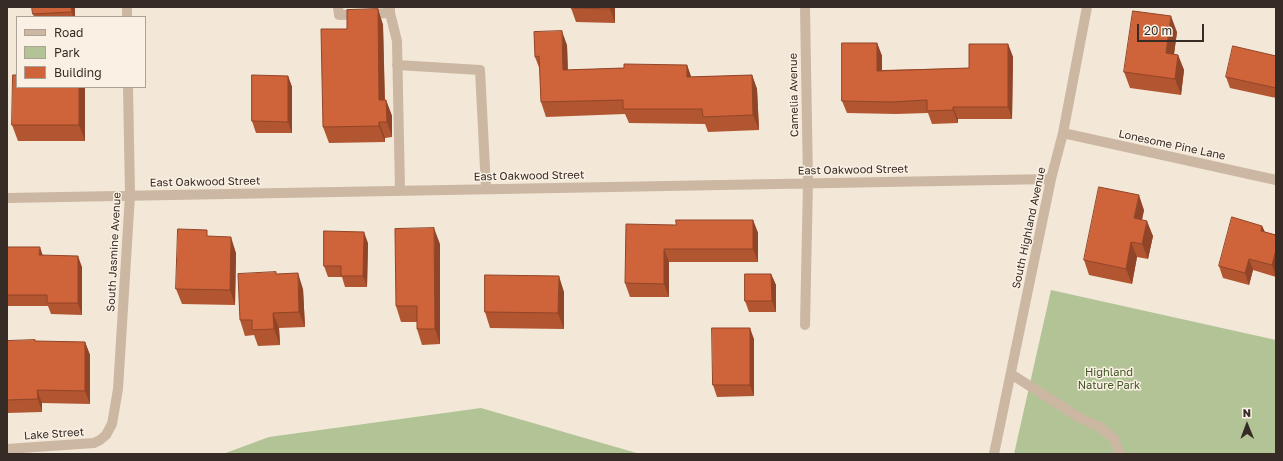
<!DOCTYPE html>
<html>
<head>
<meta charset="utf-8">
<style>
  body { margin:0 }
  #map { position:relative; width:1283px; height:461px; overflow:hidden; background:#f3e7d7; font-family:"Golos Text",sans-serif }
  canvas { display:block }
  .frame { position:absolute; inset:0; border:8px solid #362b25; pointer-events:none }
  .legend { position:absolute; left:16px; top:16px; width:130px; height:72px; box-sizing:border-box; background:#faf1e4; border:1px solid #aca298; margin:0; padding:5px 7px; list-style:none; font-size:12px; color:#362b25 }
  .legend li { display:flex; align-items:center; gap:8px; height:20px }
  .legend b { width:20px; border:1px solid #aca298 }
  .north { position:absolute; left:1227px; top:405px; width:40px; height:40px; -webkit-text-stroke:3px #faf1e4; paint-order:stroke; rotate:359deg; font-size:11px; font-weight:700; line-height:16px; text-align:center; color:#362b25 }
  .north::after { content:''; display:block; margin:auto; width:14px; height:18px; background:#362b25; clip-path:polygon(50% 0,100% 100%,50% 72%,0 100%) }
  .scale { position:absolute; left:1137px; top:24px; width:67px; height:18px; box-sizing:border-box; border:2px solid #362b25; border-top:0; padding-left:5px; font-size:12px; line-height:14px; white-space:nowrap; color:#362b25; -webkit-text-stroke:3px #faf1e4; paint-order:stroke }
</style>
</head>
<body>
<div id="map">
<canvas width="1283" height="461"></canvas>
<div class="frame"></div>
<ul class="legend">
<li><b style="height:5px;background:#cbb7a2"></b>Road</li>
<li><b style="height:11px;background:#b2c396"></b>Park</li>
<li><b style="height:11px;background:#cf6339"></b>Building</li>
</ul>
<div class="north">N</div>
<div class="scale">20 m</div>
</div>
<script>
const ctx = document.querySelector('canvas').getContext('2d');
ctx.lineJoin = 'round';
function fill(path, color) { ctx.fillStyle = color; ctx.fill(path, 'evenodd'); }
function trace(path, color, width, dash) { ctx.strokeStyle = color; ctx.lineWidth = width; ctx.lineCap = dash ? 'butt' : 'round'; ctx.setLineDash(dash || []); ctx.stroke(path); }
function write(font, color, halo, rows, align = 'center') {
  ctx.font = font + ' "Golos Text",sans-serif'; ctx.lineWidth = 3; ctx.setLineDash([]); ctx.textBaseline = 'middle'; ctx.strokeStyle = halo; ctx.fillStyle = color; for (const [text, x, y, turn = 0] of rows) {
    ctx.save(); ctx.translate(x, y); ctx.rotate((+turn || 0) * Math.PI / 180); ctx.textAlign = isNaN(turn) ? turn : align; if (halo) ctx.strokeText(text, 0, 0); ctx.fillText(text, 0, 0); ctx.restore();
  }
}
const green = new Path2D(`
  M 1051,290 L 1276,340 L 1276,454 L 1014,454 Z
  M 481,408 L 640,454 L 223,454 L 269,437 Z`);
const minor = new Path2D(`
  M 127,7 L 127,17
  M 338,7 L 339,15 L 390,13 L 390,7
  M 805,7 L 808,182 L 805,325
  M 390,13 L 397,41 L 400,190
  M 397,65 L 480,70 L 486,188
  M 1063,133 L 1276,180
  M 7,198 L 1051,179
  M 1011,374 L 1080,418 L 1100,427 L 1114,439 L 1120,454
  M 7,449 L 94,443 L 100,440 L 106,435 L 112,424 L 118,389 L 130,195 L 128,87
  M 994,454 L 1051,179 L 1063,133 L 1087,7`);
const wall = new Path2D(`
  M 32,7 L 75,7 L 75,17 L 34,17 L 33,14 Z
  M 615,7 L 615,23 L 576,22 L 571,8 Z
  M 378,9 L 383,25 L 385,100 L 386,100 L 392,116 L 392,137 L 385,138 L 385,142 L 329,143 L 323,127 L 347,29 Z
  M 1177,32 L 1174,54 L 1178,55 L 1184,70 L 1181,95 L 1130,88 L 1124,72 Z
  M 877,43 L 882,56 L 882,70 L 969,68 L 1008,44 L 1013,57 L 1012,119 L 958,119 L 958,123 L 932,124 L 928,113 L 896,114 L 847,113 L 842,101 Z
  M 567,45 L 568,70 L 624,68 L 687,65 L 691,77 L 752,75 L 757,89 L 759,130 L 708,132 L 705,124 L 629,123 L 625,114 L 546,117 L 541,102 L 540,70 L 535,57 Z
  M 1276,56 L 1276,98 L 1230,88 L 1226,77 Z
  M 288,76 L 292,87 L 292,133 L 256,133 L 252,121 Z
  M 85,87 L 85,141 L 18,141 L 12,125 Z
  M 1144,210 L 1142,220 L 1153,236 L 1148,259 L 1137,257 L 1132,284 L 1089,275 L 1084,260 Z
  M 753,220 L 758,233 L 758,262 L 669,262 L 669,297 L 630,297 L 625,283 L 676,225 Z
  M 1262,226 L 1265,232 L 1276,235 L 1276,277 L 1253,270 L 1249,285 L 1223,278 L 1219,266 Z
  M 209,236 L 236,253 L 235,305 L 182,304 L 176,289 Z
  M 368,243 L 367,287 L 345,287 L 342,277 L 328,277 L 324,266 Z
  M 440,244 L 440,344 L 422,345 L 417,329 L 417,322 L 401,322 L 396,306 Z
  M 7,247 L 42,255 L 82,267 L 82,315 L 51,314 L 48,306 L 7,306 Z
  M 277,274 L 303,289 L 305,327 L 279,328 L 280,345 L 258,346 L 254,335 L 245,336 L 240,320 Z
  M 771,274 L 776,285 L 776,312 L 749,312 L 745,301 Z
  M 564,292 L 564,329 L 490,328 L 485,312 Z
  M 754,339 L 754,396 L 717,397 L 713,385 Z
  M 7,341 L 85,342 L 90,355 L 90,404 L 42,403 L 42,412 L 7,413 Z`);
const shadedWall = new Path2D(`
  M 71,7 L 75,7 L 75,17 L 73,17 Z
  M 610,7 L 615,7 L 615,23 L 610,9 Z
  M 378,9 L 383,25 L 385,116 L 379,100 Z
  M 1171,16 L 1177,32 L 1172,69 L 1166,53 Z
  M 562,31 L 567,45 L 568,85 L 563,70 Z
  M 877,43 L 882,56 L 882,83 L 877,71 Z
  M 1008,44 L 1013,57 L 1012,119 L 1008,107 Z
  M 1178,55 L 1184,70 L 1181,95 L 1175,79 Z
  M 687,65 L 692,79 L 687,77 Z
  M 752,75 L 757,89 L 759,130 L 753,115 Z
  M 288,76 L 292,87 L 292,133 L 288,122 Z
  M 79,87 L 85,87 L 85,141 L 79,125 Z
  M 386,100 L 392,116 L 392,137 L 387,122 Z
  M 953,107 L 958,119 L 958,123 L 953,110 Z
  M 379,122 L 385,138 L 385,142 L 379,126 Z
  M 1139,195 L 1144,210 L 1139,233 L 1134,218 Z
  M 753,220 L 758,233 L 758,262 L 753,249 Z
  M 1147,221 L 1153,236 L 1148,259 L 1142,244 Z
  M 1262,226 L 1267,237 L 1261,231 Z
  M 434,228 L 440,244 L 440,344 L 435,329 Z
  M 364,232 L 368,243 L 367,287 L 363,276 Z
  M 231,237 L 236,253 L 235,305 L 230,290 Z
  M 1131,242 L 1137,257 L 1132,284 L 1126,269 Z
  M 40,247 L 44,259 L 39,255 Z
  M 664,249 L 669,262 L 669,297 L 664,284 Z
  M 1276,250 L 1276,276 L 1272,265 Z
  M 78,256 L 82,267 L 82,315 L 78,303 Z
  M 1249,259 L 1253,270 L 1249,285 L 1245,273 Z
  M 298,273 L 303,289 L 305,327 L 299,312 Z
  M 771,274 L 776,285 L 776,312 L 772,301 Z
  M 559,276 L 564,292 L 564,329 L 558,313 Z
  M 273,313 L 279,328 L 280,345 L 274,329 Z
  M 750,328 L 754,339 L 754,396 L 750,385 Z
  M 85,342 L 90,355 L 90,404 L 85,391 Z
  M 37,390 L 42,403 L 42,412 L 38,399 Z`);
const building = new Path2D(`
  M 32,7 L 71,7 L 72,12 L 33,14 Z
  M 571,7 L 610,7 L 610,9 L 571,8 Z
  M 378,9 L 379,100 L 386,100 L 387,122 L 379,122 L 379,126 L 323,127 L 321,29 L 347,29 L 347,10 Z
  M 1133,11 L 1171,16 L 1166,53 L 1178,55 L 1175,79 L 1124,72 Z
  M 562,31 L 563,70 L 624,68 L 624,64 L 687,65 L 687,77 L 752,75 L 753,115 L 703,117 L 702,109 L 623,109 L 623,100 L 541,102 L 539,56 L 535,57 L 534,32 Z
  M 842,43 L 877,43 L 877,71 L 969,68 L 969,44 L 1008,44 L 1008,107 L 953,107 L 953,110 L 927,111 L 927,100 L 891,102 L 842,101 Z
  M 1233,46 L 1276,56 L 1276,88 L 1226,77 Z
  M 13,75 L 17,75 L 17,87 L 79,87 L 79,125 L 12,125 Z
  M 252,75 L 288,76 L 288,122 L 252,121 Z
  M 1099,187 L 1139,195 L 1134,218 L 1147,221 L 1142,244 L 1131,242 L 1126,269 L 1084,260 Z
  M 1232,217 L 1262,226 L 1261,231 L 1276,235 L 1276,250 L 1272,265 L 1249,259 L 1245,273 L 1219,266 Z
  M 676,220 L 753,220 L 753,249 L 664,249 L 664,284 L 625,283 L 626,224 L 676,225 Z
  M 434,228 L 435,329 L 417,329 L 417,306 L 396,306 L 395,229 Z
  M 178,229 L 207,230 L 207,236 L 231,237 L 230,290 L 176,289 Z
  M 324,231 L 364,232 L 363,276 L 341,276 L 341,266 L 324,266 Z
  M 7,247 L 40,247 L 39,255 L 78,256 L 78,303 L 47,303 L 47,295 L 7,295 Z
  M 276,272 L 276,274 L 298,273 L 299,312 L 273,313 L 274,329 L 252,330 L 252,320 L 240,320 L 238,274 Z
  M 745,274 L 771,274 L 772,301 L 745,301 Z
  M 485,275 L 559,276 L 558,313 L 485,312 Z
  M 712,328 L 750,328 L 750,385 L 713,385 Z
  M 35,340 L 35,341 L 85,342 L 85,391 L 37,390 L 38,399 L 7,400 L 7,341 Z`);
const streetNames = [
  ["Camelia Avenue",794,95,-91],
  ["Lonesome Pine Lane",1172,145,12],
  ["East Oakwood Street",853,170,-1],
  ["East Oakwood Street",529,176,-1],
  ["East Oakwood Street",205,182,-1],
  ["South Highland Avenue",1029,228,-78],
  ["South Jasmine Avenue",114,252,-87],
  ["Lake Street",54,434,-4]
];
const parkNames = [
  ["Highland",1109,373],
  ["Nature Park",1109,386]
];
fill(green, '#b2c396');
trace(minor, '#cbb7a2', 10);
fill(wall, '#b25531');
fill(shadedWall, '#914528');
fill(building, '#cf6339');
trace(building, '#914528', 1);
write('11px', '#362b25', '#faf1e4', streetNames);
write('11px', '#435627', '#faf1e4', parkNames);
</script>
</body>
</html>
